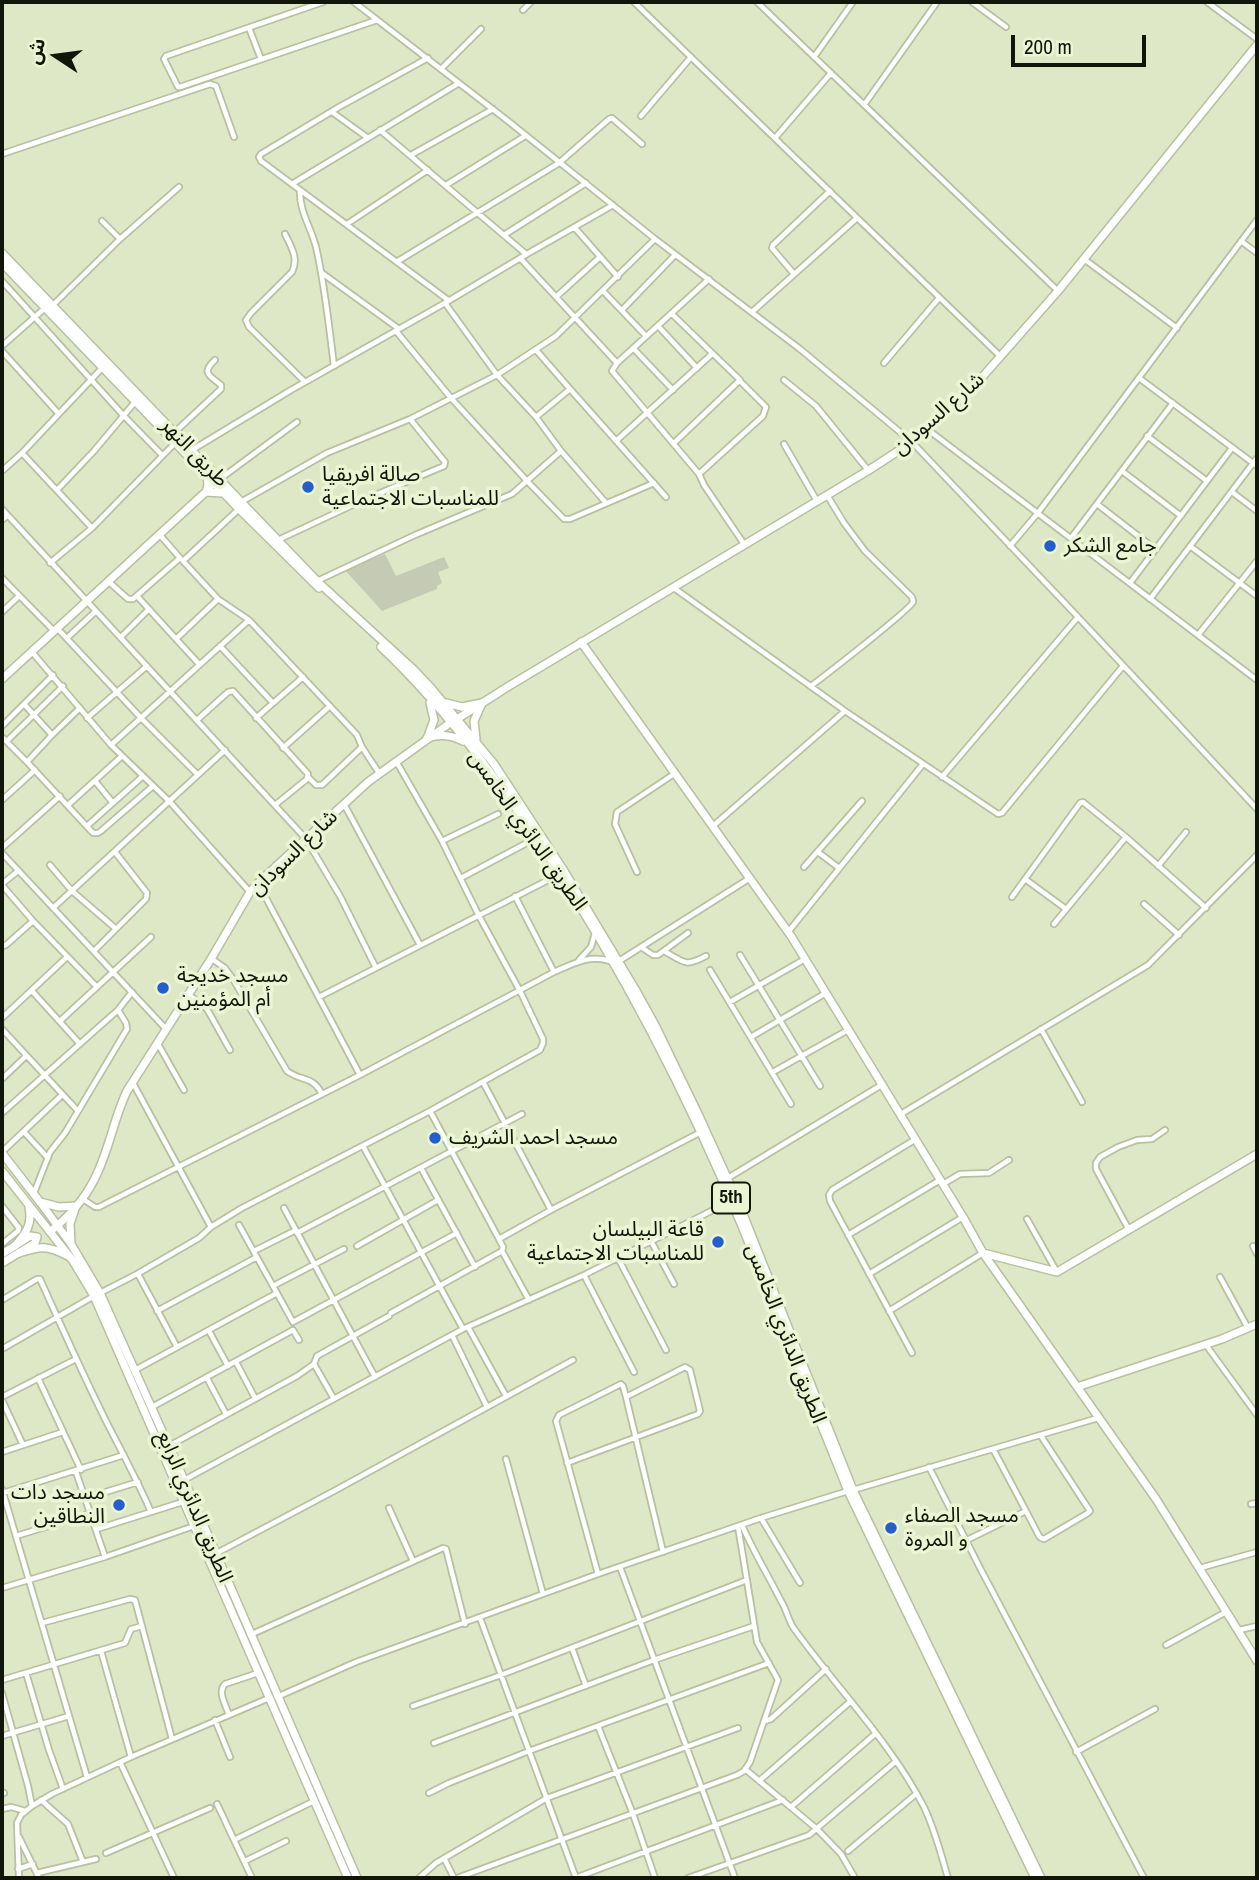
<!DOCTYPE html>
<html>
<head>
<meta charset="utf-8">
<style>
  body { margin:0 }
  #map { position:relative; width:1259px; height:1880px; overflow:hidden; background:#dee8c6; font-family:"Archivo Narrow","Noto Sans Arabic",sans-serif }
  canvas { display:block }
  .frame { position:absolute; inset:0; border:4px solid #121509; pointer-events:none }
  .north { position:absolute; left:21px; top:21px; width:70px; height:70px; -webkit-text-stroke:5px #ebf5d3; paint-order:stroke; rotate:283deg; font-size:19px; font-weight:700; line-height:28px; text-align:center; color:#121509 }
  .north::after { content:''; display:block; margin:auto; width:24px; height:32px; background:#121509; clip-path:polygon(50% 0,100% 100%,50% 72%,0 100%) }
  .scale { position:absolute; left:1011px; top:35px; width:135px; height:32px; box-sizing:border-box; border:4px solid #121509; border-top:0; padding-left:9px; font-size:21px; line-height:24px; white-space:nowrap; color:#121509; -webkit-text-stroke:5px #ebf5d3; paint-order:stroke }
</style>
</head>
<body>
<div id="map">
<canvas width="1259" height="1880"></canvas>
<div class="frame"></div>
<div class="north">ش</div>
<div class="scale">200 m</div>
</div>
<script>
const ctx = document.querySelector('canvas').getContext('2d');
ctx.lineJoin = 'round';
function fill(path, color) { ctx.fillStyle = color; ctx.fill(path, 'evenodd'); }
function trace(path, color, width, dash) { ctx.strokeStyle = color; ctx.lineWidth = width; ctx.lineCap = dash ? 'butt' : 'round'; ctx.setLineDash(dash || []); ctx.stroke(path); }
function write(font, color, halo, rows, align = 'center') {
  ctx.font = font + ' "Archivo Narrow","Noto Sans Arabic",sans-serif'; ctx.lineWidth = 7; ctx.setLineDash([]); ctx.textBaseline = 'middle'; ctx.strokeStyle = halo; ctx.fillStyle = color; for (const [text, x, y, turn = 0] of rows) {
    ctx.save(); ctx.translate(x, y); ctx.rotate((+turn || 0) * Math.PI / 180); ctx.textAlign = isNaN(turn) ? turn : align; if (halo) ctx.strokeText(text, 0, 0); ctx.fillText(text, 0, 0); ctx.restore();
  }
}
const green = new Path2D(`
  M 385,554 L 396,576 L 444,557 L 449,568 L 438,572 L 442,583 L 437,586 L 437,589 L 382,611 L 345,570 Z`);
const street = new Path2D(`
  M 323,2 L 166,56 L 164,59 L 178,87 L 180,87 L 377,20
  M 354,2 L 508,121 L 655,239 L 800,349 L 912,442 L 1078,617 L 1257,809
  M 634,2 L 1000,356
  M 757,2 L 1058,291
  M 972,2 L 1006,27
  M 1207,2 L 1257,39
  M 523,10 L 531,2
  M 249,28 L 261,59
  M 814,57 L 853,2
  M 428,58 L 339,107 L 261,154 L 259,157 L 261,161 L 448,300
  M 441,69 L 481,29
  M 864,105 L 937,2
  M 332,112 L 368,138
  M 641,116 L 691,57
  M 380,130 L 526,254
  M 775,138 L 831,73
  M 2,154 L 210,84 L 216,86 L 234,137
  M 411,155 L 493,109
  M 292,184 L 459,83
  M 446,185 L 525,136
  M 300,190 C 299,211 311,227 316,247 C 325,286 329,326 334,366
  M 102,221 L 120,239
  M 347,224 L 428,170
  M 575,228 L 618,277
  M 285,234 C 291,247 299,258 292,272 L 251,313 L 246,320 L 249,327 L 305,382
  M 504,235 L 586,183
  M 1241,241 L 1257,253
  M 520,258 L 617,363
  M 1084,259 L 1177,328
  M 398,261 L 559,163 L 609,119 L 612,118 L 642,144
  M 322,273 L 399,329
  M 794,274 L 772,248 L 773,245 L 830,191
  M 709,279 L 617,363 L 612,371 L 699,474 L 704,485 L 744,544
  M 2,281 L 123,415 L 162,455
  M 603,291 L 646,336
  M 556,297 L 600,257
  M 445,303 L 497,375 L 536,417 L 561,451 L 606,503
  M 53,305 L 120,239 L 179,187
  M 622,310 L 675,255
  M 752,312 L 857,218
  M 672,314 L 740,380 L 674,443
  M 658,326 L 697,368
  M 396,331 L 451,398 L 528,482 L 564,519 L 570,519 L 654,483
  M 2,346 L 45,308
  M 633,348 L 673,390
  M 536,350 L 570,389 L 536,417
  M 2,351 L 58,413
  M 884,363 L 939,298
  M 1139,378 L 1257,466
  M 784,380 L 816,406 L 868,470
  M 570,389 L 666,497
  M 927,429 L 1257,680
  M 175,432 L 221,389 L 221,385 C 209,375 201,373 215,360
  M 1147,436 L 1207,481
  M 616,441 L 712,354
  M 784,444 L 817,501
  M 192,450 L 291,390 L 445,303 L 527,254 L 613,205
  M 22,453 L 92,528
  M 2,471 L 22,453 L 103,367
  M 1122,471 L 1181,516
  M 699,474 L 763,416 L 766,407 L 740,381
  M 220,479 L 297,422
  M 57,490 L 94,451 L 135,402
  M 1232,492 L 1257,511
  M 241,502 L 327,453 L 410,419 L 497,375 L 556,336 L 655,239
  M 1097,504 L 1155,549
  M 2,509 L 306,839 L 340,896 L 376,968
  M 2,520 L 7,516
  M 1071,538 L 1173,403
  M 278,540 L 359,502 L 444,466 L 445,462 L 410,419
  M 1010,546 L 1037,514 L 1257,220
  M 1190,546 L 1257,596
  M 183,561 L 239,509
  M 183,561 L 218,599
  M 50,563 L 92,528 L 175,443
  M 2,578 L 54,631
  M 108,581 L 128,599 L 133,599 L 180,558 L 160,535
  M 317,581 L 415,535 L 512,494 L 561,451
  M 1130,583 L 1232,448
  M 674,588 L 845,711 L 998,814 L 1002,813 L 1123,666
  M 137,596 L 176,639 L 218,599 L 249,620 L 357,735 L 362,747 L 379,773
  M 1150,599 L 1257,458
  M 2,612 L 19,596
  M 57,628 L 141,718 L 198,775
  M 1198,635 L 1257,561
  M 121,637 L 149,609
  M 67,638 L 96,611
  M 176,639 L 199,664
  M 220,646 L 273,703
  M 32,652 L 111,745 L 170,802 L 250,892
  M 811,686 C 823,677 911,609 913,602 C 913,600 912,598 912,597 L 865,551 L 844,523 L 827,495
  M 24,704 L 52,735 L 27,762 L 93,833 L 98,833 L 101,831 L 153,786
  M 87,718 L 147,666
  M 256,718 L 303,677
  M 197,720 L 228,692 L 233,691 L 308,774 L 307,779 L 275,805
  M 2,726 L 53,675
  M 52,735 L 80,708
  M 2,737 L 27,762
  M 7,741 L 63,686
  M 111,745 L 249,620
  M 283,748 L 330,706
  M 308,777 L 316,785 L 322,785 L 362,747
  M 942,777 L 1078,617
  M 95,781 L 113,803
  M 2,800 L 35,770
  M 344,804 L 420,945
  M 68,805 L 122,756
  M 87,826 L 143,776
  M 713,826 L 845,711
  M 442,841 L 498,814
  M 2,848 L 60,796
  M 818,852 L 839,868
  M 2,853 L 166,1029
  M 50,865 L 72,891 L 115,928
  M 1158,866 L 1186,832
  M 804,867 L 862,801
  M 637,872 L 615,824 L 617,812 L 674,774
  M 461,878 L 536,838
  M 1025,879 L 1066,909
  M 258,883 L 360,1075
  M 2,884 L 18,871
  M 2,885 L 33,921 L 97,987
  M 515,896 L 554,972
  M 1012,897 L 1080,803 L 1083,802 L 1126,837 L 1206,908
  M 1144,904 L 1179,935
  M 53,908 L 225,750
  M 1054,924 L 1126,837
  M 789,931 L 923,764
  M 2,946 L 6,945 L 33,921
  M 641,947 L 653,955 L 658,955 L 688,933
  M 94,951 L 146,899 L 147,893 L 115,852
  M 664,951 C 685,963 685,967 706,956
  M 740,955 L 820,1086
  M 212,959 L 225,968 L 233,979 L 287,1071 C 302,1082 312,1075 322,1094
  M 579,960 L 591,947 L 595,933
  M 619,961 L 750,878
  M 710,970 L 791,1104
  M 32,991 L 80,1044
  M 189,995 L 207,1009 L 230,1050
  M 319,997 L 560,874
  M 730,1002 L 805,959
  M 2,1018 L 67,957
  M 60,1021 L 151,937
  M 2,1029 L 78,1111
  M 1041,1029 L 1082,1102
  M 751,1037 L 826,993
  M 158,1044 L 184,1090
  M 773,1072 L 848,1030
  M 2,1079 L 26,1056
  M 483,1082 L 551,1210
  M 133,1083 L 211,1227
  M 430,1111 L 499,1239 L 503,1247 L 502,1251 L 529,1300
  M 2,1113 L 118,1010 L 132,992
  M 901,1114 L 1148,965 L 1257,855
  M 24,1132 L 48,1158
  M 363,1146 L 463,1329
  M 2,1152 L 62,1095
  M 421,1168 L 475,1267
  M 728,1178 L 883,1084
  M 943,1184 L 960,1174 L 989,1173 L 1009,1160
  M 34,1193 L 50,1152 L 65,1133 L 127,1029 L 126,1023 L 118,1010
  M 83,1199 L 95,1207 L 99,1207 L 360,1075 L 554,972 C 573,964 589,954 610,961
  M 2,1206 L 19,1228 L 18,1231 L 2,1244
  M 284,1208 L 375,1377
  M 1027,1219 L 1057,1272
  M 239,1225 L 293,1322 L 457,1233
  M 1129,1230 L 1096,1169 L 1096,1163 L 1100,1157 L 1118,1147 L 1137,1140 L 1152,1139 L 1165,1130
  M 297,1233 L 522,1114
  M 848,1235 L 940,1180
  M 499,1239 L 551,1210 L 701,1132
  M 651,1241 L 674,1284
  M 357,1246 L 438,1200
  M 1253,1246 L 1257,1254
  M 254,1251 L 296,1230
  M 618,1258 L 666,1350
  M 138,1274 L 177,1347
  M 869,1274 L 963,1217
  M 584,1275 L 634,1372
  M 1220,1277 L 1248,1328
  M 273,1286 L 344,1249
  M 100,1293 L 137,1274 L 199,1238 L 211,1227 L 242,1208 L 430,1111 L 540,1050 L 543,1043 L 543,1039 L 520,991 L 479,916 L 442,841 L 396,761
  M 2,1300 L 37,1279 L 40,1279 C 62,1328 84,1377 108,1425 C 123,1454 138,1482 151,1512
  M 157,1311 L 257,1257
  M 889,1311 L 983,1253
  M 391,1313 L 502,1251
  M 468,1327 L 506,1396
  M 209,1331 L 228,1366
  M 452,1335 L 487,1407
  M 1206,1345 L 1257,1415
  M 2,1349 L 94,1296
  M 912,1353 L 830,1201 L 829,1195 L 832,1190 L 916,1139
  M 236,1362 L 255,1398
  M 314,1364 L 334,1399
  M 135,1370 L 277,1293
  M 38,1378 L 81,1470
  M 207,1378 L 226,1414
  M 2,1397 L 76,1359
  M 2,1400 L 23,1445
  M 152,1407 L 293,1330 L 299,1340
  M 169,1446 L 297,1376 L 314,1364 L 317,1356 L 389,1316
  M 2,1452 L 63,1432
  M 506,1459 L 543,1594
  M 567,1463 L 698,1414 L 700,1411 L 690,1370 L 685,1367 L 626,1397
  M 929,1467 L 979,1566 L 1144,1878
  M 76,1472 L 105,1557
  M 184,1480 L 463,1329 L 584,1275 L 731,1201
  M 2,1489 L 87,1777
  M 853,1490 L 1098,1418
  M 3,1493 L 124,1455
  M 86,1498 L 138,1482
  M 1251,1504 L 1257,1503
  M 389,1508 L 413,1561
  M 1026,1511 L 1039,1536 L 1041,1538 L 1044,1539 L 1088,1513 L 1090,1511 L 1041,1436
  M 761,1518 L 800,1583
  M 742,1525 C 753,1551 768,1575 781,1601 C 787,1610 788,1621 795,1630 C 837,1688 891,1743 924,1807 C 935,1830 941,1854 948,1878
  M 97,1529 L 192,1499
  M 16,1536 L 91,1513
  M 967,1540 L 1026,1511 L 993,1449
  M 215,1554 L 334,1491 L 573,1360
  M 620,1567 L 735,1878
  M 1200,1568 L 1257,1552
  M 598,1574 L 556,1421 L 559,1415 L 621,1384 L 623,1386 L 626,1397 L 663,1552
  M 2,1588 L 105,1557 L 194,1526
  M 480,1618 L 576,1878
  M 42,1623 L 130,1599 L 135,1600 L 172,1739
  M 1239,1630 L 1257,1626
  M 250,1635 L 443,1548 L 446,1549 L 465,1624
  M 1166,1645 L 1226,1612
  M 572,1648 L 586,1686
  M 101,1651 L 131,1757
  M 26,1673 L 49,1750 L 63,1789
  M 2,1680 L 125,1643 L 131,1629 L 142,1626
  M 2,1693 L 28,1786 L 32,1806
  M 277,1697 L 356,1662 L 598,1574 L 761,1518 L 848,1491
  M 413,1706 L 501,1675 L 747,1580
  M 229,1715 C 226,1705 217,1692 225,1684 L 258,1673
  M 215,1720 L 230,1757
  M 765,1721 L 771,1719 L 826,1669
  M 598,1726 L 633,1814 L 655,1878
  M 2,1736 L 69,1716
  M 434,1743 L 654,1660 L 754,1626
  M 1076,1752 L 1155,1709
  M 120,1762 L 174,1878
  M 745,1769 L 817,1829 L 841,1854 L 855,1878
  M 759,1781 L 851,1701
  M 429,1793 L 449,1783 L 529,1751 L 769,1663
  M 2,1794 L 4,1793
  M 41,1800 L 68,1824 L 83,1862
  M 217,1804 L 252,1878
  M 791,1807 L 875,1734
  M 2,1809 L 11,1807 L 25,1811
  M 19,1837 L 39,1878
  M 234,1840 L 314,1801
  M 848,1851 L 916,1794
  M 106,1853 L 210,1808
  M 444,1858 L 454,1878
  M 245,1861 L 286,1841
  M 18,1869 L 33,1864
  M 37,1873 L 96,1859
  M 19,1878 L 17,1823 L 21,1815 L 32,1806 L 52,1794 L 131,1757 L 269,1698
  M 419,1878 L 436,1863 L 547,1798 L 738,1728
  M 457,1878 L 737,1775 L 744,1771 L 750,1762 L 778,1680 L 757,1642 L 738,1526
  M 575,1878 L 783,1800
  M 688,1878 L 809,1835 L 895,1762`);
const secondary = new Path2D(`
  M 581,642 L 791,936 L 963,1217 L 983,1253 L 1156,1499 L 1257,1661
  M 2,679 L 210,488
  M 457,719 L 509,686 L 869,470 L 912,442 L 977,383 L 1058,291 L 1257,45
  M 51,1231 C 68,1217 84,1200 94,1180 C 109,1152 113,1120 127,1091 L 211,959 L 250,892 L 258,883 L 368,782 L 450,723
  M 983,1253 L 1057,1272 L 1257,1154
  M 2,1254 L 30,1236 L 37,1237
  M 2,1263 L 35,1243 L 37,1237
  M 1077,1387 L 1222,1339 L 1257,1324`);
const primary = new Path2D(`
  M 2,253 L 317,581 L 413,669 L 431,688 L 494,764 L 564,871 L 635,989 L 656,1027 L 699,1116 L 739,1204 L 853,1490 L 1041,1878
  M 2,263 L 239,509 L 319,588
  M 207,476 L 208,485 L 206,492 L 222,493
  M 381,647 C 453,715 512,799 565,882
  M 446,703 L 462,707 L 482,703
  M 427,738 C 441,734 451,735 463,741
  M 427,739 L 434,720 L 430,703
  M 476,739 L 474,721 L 482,703
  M 575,898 C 649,1018 711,1145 762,1276
  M 2,1153 L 40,1202 L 71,1244 L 100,1293 L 184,1480 L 357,1878
  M 2,1171 L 73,1261 L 94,1296 L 348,1878
  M 40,1202 L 59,1207 L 76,1206 L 70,1224 L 71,1244
  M 15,1246 C 25,1234 33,1225 29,1208
  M 19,1253 C 41,1246 47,1245 68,1256
  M 774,1307 L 848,1491 L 1035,1878`);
const markers = [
  [308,487,7,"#245ecb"],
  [1050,546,7,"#245ecb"],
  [163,988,7,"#245ecb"],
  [435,1138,7,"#245ecb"],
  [718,1242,7,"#245ecb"],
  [119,1505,7,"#245ecb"],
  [891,1528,7,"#245ecb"]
];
const shields = [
  [731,1198,38]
];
const shieldNames = [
  ["5th",731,1198]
];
const streetNames = [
  ["شارع السودان",939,414,-41],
  ["طريق النهر",194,453,46],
  ["الطريق الدائري الخامس",527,831,55],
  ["شارع السودان",294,853,-44],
  ["الطريق الدائري الخامس",785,1334,69],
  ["الطريق الدائري الرابع",194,1507,67]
];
const poiNames = [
  ["صالة افريقيا",322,475],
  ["للمناسبات الاجتماعية",322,499],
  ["جامع الشكر",1064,546],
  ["مسجد خديجة",177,976],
  ["أم المؤمنين",177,1000],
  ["مسجد احمد الشريف",449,1138],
  ["قاعة البيلسان",704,1230,"right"],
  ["للمناسبات الاجتماعية",704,1254,"right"],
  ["مسجد دات",105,1493,"right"],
  ["النطاقين",105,1517,"right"],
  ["مسجد الصفاء",905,1516],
  ["و المروة",905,1540]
];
fill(green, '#c4cab4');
trace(street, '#b7c0a0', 8);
trace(secondary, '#b7c0a0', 10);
trace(primary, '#b7c0a0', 10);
trace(street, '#fff', 4.5);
trace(secondary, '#fff', 7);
trace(primary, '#fff', 7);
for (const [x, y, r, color] of markers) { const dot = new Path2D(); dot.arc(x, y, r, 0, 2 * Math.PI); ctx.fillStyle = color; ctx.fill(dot); trace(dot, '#ebf5d3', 2.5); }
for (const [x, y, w] of shields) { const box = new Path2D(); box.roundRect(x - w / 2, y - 15.5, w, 31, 5); ctx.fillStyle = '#ebf5d3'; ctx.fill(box); trace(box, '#121509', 2); }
write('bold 19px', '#121509', null, shieldNames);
write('21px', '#121509', '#ebf5d3', streetNames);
write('21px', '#121509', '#ebf5d3', poiNames, 'left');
</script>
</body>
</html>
